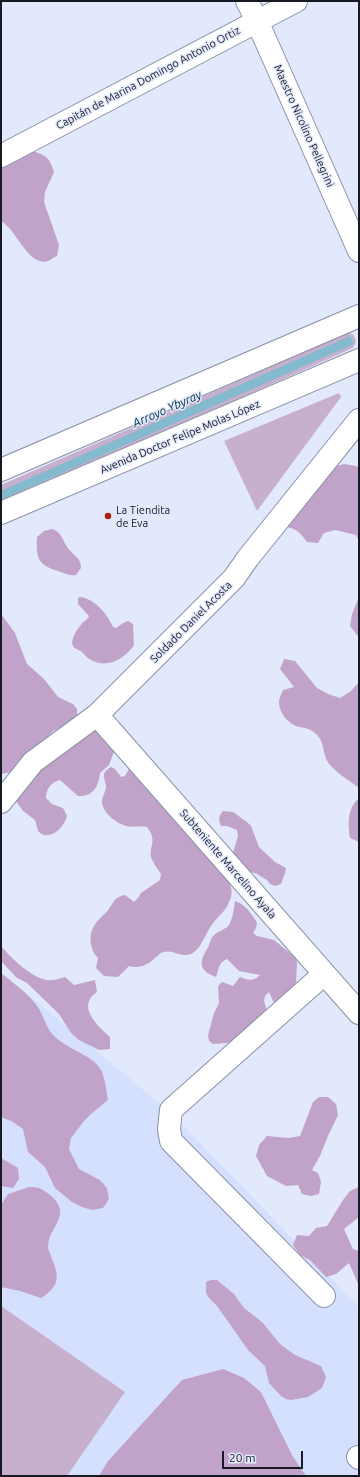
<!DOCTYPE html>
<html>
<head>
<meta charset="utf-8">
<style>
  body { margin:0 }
  #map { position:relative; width:360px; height:1477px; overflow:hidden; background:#e2e9fc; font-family:Ubuntu,sans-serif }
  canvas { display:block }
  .frame { position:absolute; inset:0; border:2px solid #171a22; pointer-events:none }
  .scale { position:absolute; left:222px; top:1451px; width:81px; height:18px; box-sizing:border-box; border:2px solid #171a22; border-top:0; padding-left:5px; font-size:12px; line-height:14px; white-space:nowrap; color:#171a22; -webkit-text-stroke:3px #e2e9fc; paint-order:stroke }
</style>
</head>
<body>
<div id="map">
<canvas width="360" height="1477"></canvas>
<div class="frame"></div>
<div class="scale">20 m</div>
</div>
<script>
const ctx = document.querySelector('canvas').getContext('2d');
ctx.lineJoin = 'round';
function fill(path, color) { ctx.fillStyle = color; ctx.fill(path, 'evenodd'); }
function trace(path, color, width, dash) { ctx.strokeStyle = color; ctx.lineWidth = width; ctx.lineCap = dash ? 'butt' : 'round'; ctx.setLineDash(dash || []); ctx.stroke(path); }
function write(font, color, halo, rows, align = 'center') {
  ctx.font = font + ' Ubuntu,sans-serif'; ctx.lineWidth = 3; ctx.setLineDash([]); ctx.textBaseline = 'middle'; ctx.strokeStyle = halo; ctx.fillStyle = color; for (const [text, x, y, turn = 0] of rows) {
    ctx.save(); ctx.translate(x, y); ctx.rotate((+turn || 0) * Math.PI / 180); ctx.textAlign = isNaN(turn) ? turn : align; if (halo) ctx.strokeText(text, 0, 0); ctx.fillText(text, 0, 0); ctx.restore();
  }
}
const built = new Path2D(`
  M 1,972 L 170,1112 L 359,1307 L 359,1476 L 1,1476 Z`);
const green = new Path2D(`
  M 348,333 C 354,333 355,337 356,342 L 353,348 L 1,504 L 1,485 Z
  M 339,393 L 341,397 L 257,511 L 224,441 Z
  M 1,1306 L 125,1392 L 67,1476 L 1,1476 Z`);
const forest = new Path2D(`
  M 32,151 C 46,155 50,158 54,172 L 45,192 L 44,202 L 59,245 L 57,256 C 54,257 51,260 48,261 C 28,267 17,230 1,221 L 1,164 Z
  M 344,464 L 356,466 L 359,468 L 359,541 L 356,535 L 335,530 L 324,533 L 318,543 L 307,542 C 299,531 294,527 280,526 L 333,467 Z
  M 52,529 C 61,532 62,538 66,545 C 70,554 82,557 81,568 L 76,575 C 70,576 66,574 61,572 C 38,565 36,560 37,537 L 44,531 Z
  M 81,597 C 96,600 107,614 113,627 L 116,628 L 123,623 L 128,621 L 133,624 L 134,645 C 125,659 107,669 91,660 C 87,658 85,655 82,652 C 78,649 72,649 72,642 C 73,636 77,629 81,625 C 83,621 87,621 89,616 L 78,604 L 78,598 Z
  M 359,597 L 359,636 L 357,635 L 350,626 L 352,614 Z
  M 1,614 L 15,633 L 27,664 L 44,679 L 58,697 L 73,704 L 77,709 L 77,719 L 64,729 L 58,729 L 53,731 L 17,771 L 1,774 Z
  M 284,659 L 295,661 L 317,688 L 328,694 L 340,698 L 351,691 L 359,682 L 359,788 C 350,781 338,774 330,765 C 322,756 325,741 316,734 C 310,728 303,728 296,726 C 287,722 279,713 279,702 C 279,699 281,694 283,690 L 294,687 L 280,669 Z
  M 91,730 L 97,731 L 115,749 L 109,765 L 100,773 C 99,786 93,797 78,796 L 60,780 C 51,782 46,789 46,798 L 52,804 L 63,808 L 67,816 C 64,827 54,837 43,835 L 38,831 L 35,820 L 23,811 L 13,797 L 35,777 L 40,770 Z
  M 111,767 L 115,769 L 121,777 L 125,776 L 130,767 L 229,882 C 232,889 233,895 229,902 C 226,911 219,915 214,922 C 206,931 202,949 191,954 C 181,958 173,949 164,952 C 161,952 159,955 156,957 C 148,965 140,969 129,966 L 118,977 L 104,976 L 96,968 L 98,958 C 90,951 88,935 94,926 C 98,919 104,915 109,909 C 114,901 115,897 125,895 L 134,902 L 138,898 L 141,893 L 160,880 L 161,874 C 158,869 153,863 151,857 C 149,844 158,843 147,827 C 140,825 133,828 126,826 C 116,823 104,814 102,803 C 101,797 107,791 106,785 C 104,776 101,773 111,767 Z
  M 359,798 L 359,842 L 350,838 C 348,823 347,809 359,798 Z
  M 223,811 L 233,812 L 247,822 L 251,826 L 259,847 L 275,862 L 286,868 L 285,873 L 281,884 L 275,886 L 270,884 L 267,880 L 257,874 L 246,870 L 235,858 L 233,853 L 238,836 L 237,830 L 227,826 L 221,826 C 218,819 219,816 223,811 Z
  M 235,901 C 245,904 252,914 257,923 L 256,928 L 253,933 L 257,936 L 274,940 L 296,958 L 297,963 L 296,984 L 279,1004 L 274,1003 L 269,992 L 265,996 L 264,1001 L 267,1011 L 253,1025 L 247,1027 C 244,1044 227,1043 213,1044 L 209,1041 L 208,1035 L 214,1013 L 219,1003 L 218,986 L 222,982 L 233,986 L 240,977 C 248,980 253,982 260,975 L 239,971 L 227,959 C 218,963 219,969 216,977 C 200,971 198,964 207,949 C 210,945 210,939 214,935 C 218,931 225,930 229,925 C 233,918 234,908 235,901 Z
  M 1,946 C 10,957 29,975 43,979 C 50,982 58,979 65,977 L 74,985 L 95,980 L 97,992 C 95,994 91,996 90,999 C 82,1012 101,1029 110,1037 L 110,1049 L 99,1050 L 79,1040 L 71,1033 L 59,1014 L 27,983 L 17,978 L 1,961 Z
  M 1,973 C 13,983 28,993 37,1006 C 44,1015 45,1026 53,1035 C 59,1041 66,1045 73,1049 C 103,1065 103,1067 108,1100 L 91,1114 L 84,1121 L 71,1138 L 69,1149 L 79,1169 L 100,1180 L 107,1188 L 109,1199 L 103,1208 L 92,1210 L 82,1207 L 72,1202 L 55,1188 L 45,1167 L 28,1152 L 23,1129 L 13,1122 L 1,1117 Z
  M 319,1097 L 328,1097 L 336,1104 L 338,1115 L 328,1136 L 320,1156 L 312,1170 L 318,1173 L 321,1182 L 319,1194 L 311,1196 L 302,1194 L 298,1185 L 286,1186 L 267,1176 L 256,1156 L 259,1145 L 267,1136 L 289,1138 L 300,1136 L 313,1102 Z
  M 1,1158 L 18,1168 L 19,1179 L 13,1188 L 1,1186 Z
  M 29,1187 C 33,1187 38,1187 41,1189 C 50,1194 62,1203 60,1215 C 57,1227 48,1234 48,1247 C 48,1251 51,1255 52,1259 C 60,1277 59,1287 41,1298 L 20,1291 L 1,1287 L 1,1205 L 8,1194 Z
  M 359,1187 L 359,1217 L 344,1229 L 353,1249 L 359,1251 L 359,1286 L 349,1263 L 336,1274 L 326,1277 L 310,1260 L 300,1255 L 293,1245 L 297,1235 L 309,1236 L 316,1228 L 327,1226 L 343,1200 L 350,1191 Z
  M 211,1280 L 217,1280 L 234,1294 L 244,1308 L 262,1322 L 280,1344 L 295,1355 L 321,1366 L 326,1377 L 322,1388 L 308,1397 L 291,1400 L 286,1399 L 281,1396 L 269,1383 L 265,1366 L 248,1350 L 217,1306 L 209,1298 L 206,1293 L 206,1282 Z
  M 223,1369 L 244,1378 L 261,1392 L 292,1455 L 306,1476 L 99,1476 L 108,1461 L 182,1380 Z`);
const water = new Path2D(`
  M 350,336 L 354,344 L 1,500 L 1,491 Z`);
const street = new Path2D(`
  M 247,1 L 257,21 L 359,251
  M 1,156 L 296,1
  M 97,715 L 359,1013
  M 1,802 L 33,762 L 97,715 L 234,578 L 248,558 L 359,420
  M 324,974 L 171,1110 L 169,1129 L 171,1141 L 324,1296
  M 358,1457 L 359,1458`);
const secondary = new Path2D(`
  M 1,470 L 359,316
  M 1,513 L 359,360`);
const markers = [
  [108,516,4,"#af2012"]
];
const streetNames = [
  ["Capitán de Marina Domingo Antonio Ortiz",148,78,-28],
  ["Maestro Nicolino Pellegrini",304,126,66],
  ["Avenida Doctor Felipe Molas López",180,437,-23],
  ["Soldado Daniel Acosta",191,622,-45],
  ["Subteniente Marcelino Ayala",228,864,49]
];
const poiNames = [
  ["La Tiendita",116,510],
  ["de Eva",116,523]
];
const waterNames = [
  ["Arroyo Ybyray",167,409,-24]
];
fill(built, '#d5e0ff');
fill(green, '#c7afce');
fill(forest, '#c1a3ca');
fill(water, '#83bace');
trace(street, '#8a92a8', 24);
trace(secondary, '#8a92a8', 24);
trace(street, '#fff', 22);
trace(secondary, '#fff', 22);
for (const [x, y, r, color] of markers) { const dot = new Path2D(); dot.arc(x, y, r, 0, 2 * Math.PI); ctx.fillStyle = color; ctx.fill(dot); trace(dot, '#e2e9fc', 1.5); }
write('11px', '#171a22', '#e2e9fc', streetNames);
write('11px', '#171a22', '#e2e9fc', poiNames, 'left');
write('italic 12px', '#003240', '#e2e9fc', waterNames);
</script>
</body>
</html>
